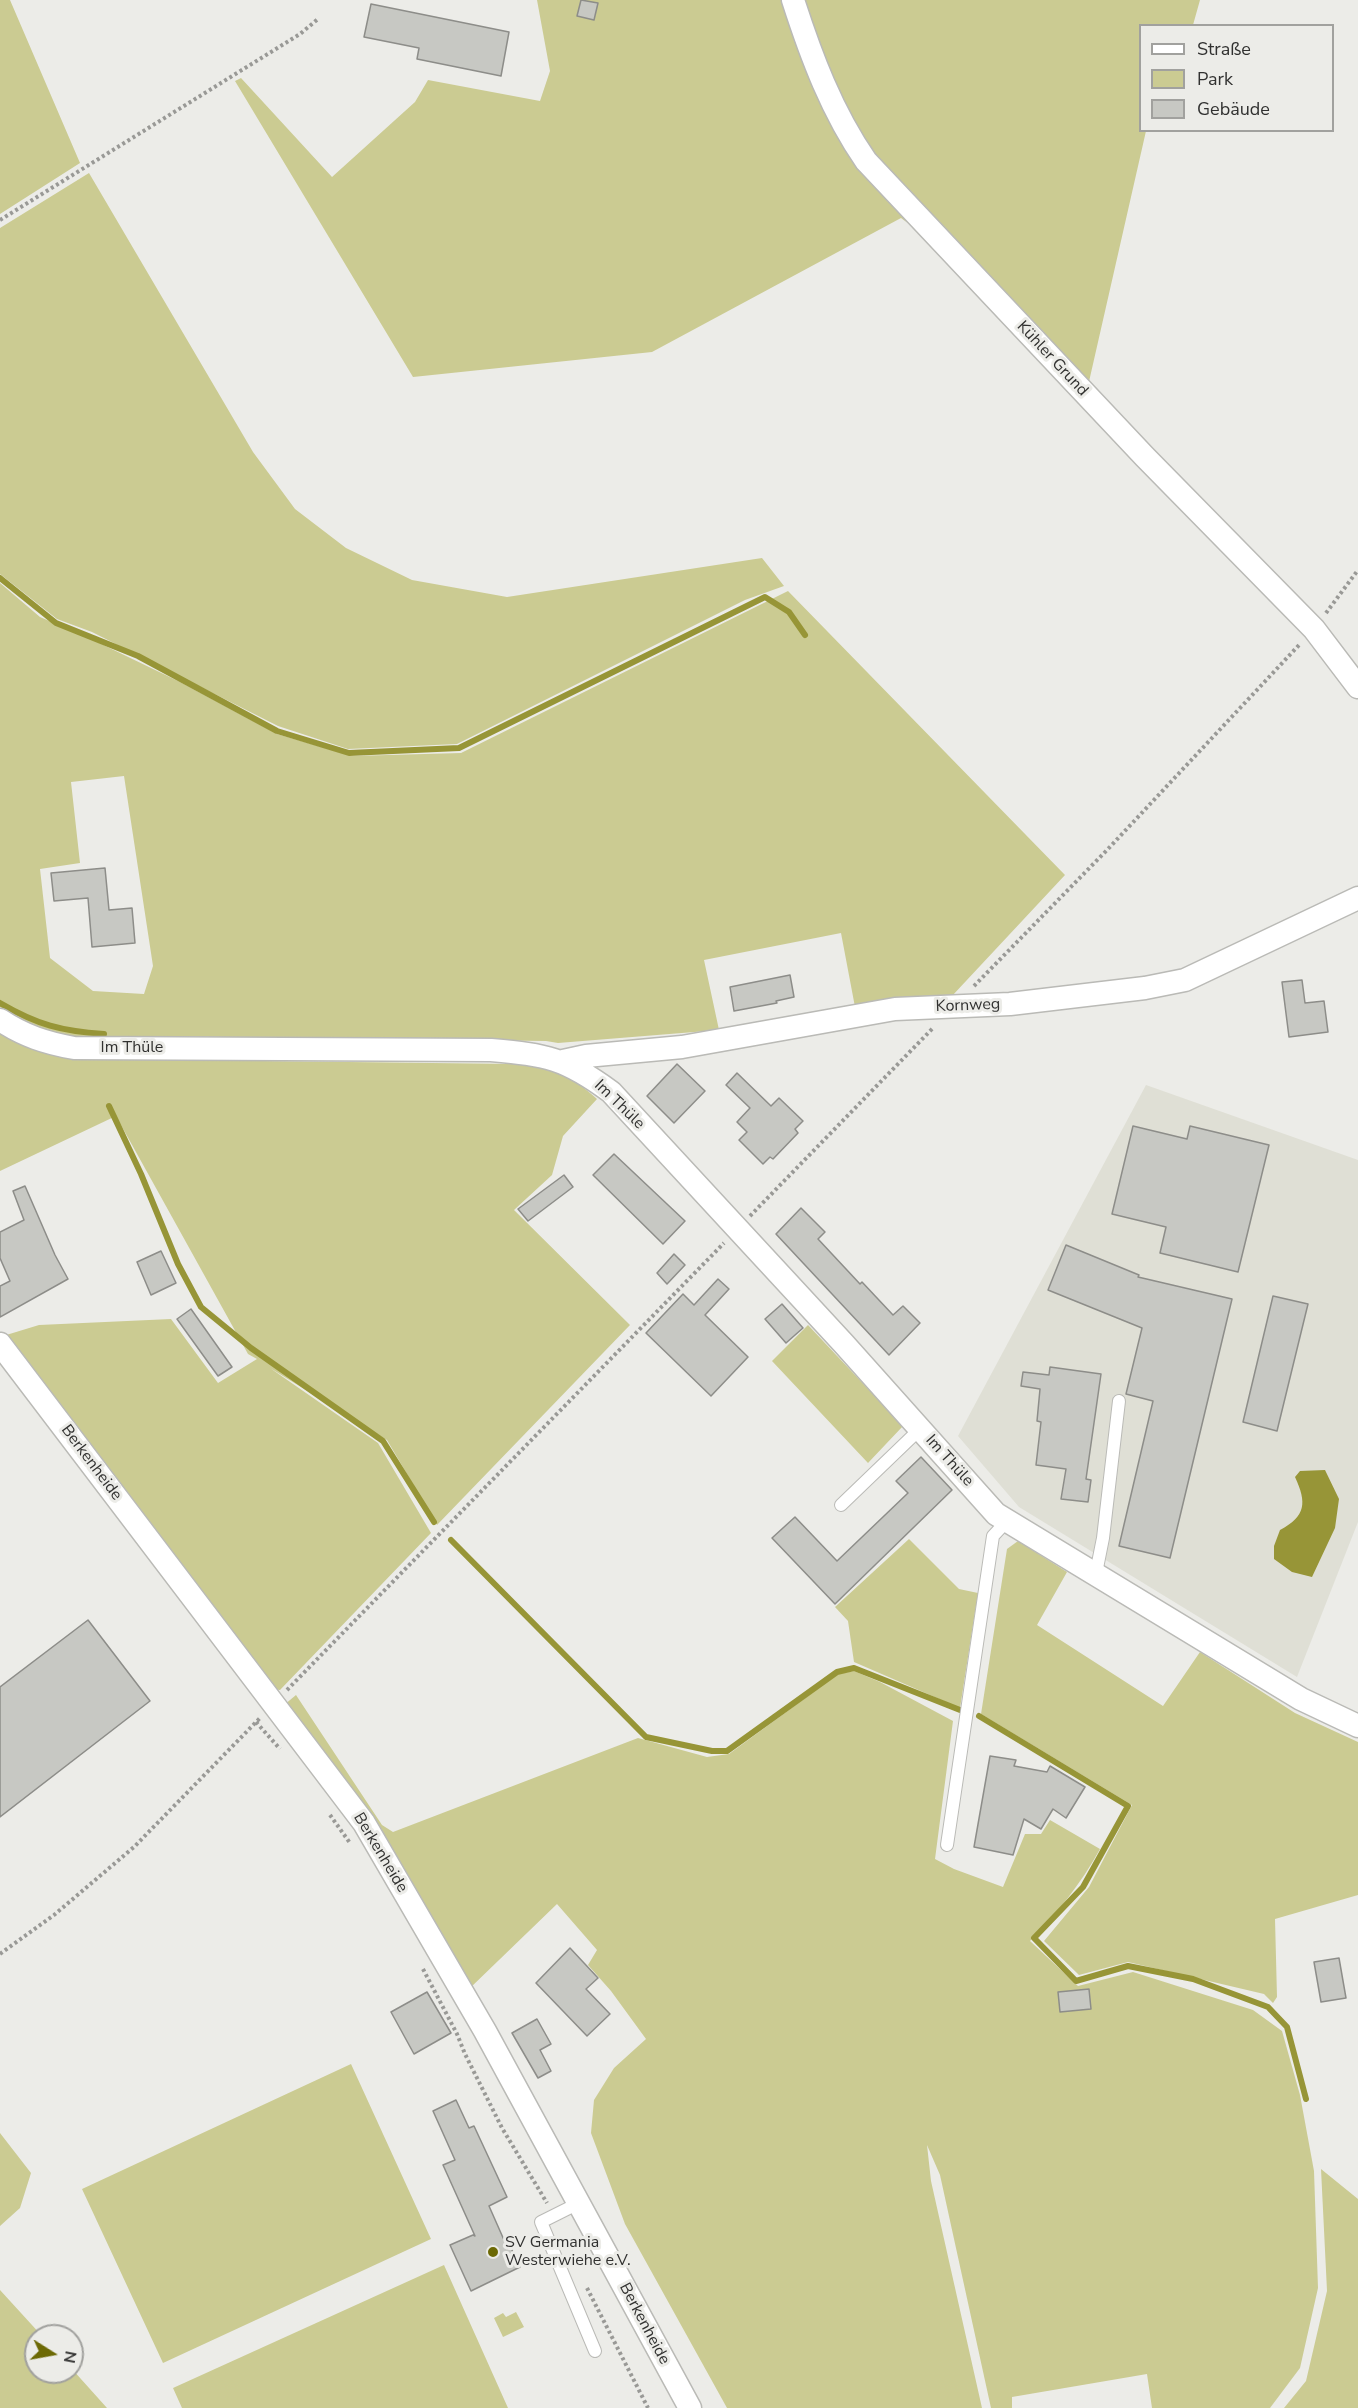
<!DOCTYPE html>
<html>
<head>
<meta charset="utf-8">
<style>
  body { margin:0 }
  #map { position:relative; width:1358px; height:2408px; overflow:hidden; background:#ecece8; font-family:"Nunito Sans",sans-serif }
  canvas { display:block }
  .legend { position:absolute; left:1139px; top:24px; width:195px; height:108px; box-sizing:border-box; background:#ecece8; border:2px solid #a1a19e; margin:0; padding:8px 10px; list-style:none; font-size:18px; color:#313130 }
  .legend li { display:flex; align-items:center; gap:12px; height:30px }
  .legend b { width:30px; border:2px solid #a1a19e }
  .north { position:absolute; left:24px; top:2324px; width:60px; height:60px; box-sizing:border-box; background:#ecece8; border:2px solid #a1a19e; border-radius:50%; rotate:101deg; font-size:16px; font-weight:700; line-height:24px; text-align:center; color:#313130 }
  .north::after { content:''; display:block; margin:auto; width:21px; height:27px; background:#6c6904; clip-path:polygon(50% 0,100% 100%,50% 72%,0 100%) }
</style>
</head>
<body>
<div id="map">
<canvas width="1358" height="2408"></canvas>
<ul class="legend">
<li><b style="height:8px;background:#fff"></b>Straße</li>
<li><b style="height:16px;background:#cbcb92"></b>Park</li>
<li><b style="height:16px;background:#c7c8c3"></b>Gebäude</li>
</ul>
<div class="north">N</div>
</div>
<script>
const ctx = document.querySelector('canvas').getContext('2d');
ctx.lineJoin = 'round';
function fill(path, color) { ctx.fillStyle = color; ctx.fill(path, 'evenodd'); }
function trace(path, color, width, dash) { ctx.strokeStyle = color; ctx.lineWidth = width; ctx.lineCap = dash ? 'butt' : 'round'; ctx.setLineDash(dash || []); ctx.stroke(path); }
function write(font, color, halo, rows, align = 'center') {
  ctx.font = font + ' "Nunito Sans",sans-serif'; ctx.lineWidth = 6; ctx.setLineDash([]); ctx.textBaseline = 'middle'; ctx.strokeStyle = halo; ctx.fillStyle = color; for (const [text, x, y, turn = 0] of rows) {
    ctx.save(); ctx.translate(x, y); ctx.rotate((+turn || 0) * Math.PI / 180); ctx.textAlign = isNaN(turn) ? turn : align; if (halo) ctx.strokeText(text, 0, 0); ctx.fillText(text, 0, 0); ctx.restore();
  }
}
const built = new Path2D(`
  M 1146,1085 L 1358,1160 L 1358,1522 L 1297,1677 L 1019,1507 L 958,1436 Z`);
const green = new Path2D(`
  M 0,0 L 10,0 L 80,163 L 0,214 Z
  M 537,0 L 1200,0 L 1193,25 L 1140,26 L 1140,130 L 1146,131 L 1088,386 L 920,232 L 901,218 L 652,352 L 413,377 L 235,81 L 241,78 L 332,177 L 415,102 L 428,80 L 540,101 L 550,71 Z
  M 89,173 L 253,452 L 295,509 L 346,548 L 412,580 L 507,597 L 762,558 L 784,586 L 745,600 L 457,744 L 348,749 L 278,726 L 92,632 L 57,619 L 0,574 L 0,228 Z
  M 0,583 L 40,617 L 91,639 L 180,682 L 277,734 L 352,756 L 461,753 L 788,591 L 1065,875 L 952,996 L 855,1007 L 841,933 L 704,960 L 719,1030 L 558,1043 L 546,1041 L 145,1036 L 96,1039 L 46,1033 L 0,1007 ZM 124,776 L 153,966 L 144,994 L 93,991 L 50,958 L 40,869 L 80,863 L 71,782 Z
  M 0,1032 L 96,1059 L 516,1064 C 554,1068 568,1073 597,1099 L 563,1136 L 552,1175 L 514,1210 L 630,1325 L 437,1525 L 387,1440 L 270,1368 L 378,1443 L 431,1533 L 280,1690 L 271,1689 L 3,1336 L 39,1325 L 171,1319 L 218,1383 L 257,1359 L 248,1354 L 116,1116 L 0,1171 Z
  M 808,1325 L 903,1426 L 868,1463 L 772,1361 Z
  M 909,1539 L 959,1589 L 978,1593 L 960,1708 L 854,1662 L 848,1621 L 835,1607 Z
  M 1018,1541 L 1067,1572 L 1037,1625 L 1163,1706 L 1200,1652 L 1295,1713 L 1358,1742 L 1358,1895 L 1275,1919 L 1277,1997 L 1273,2003 L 1264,1994 L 1128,1962 L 1079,1975 L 1044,1941 L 1089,1887 L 1132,1805 L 981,1714 L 1007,1549 Z
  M 854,1671 L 880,1682 L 953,1721 L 935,1859 L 954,1869 L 1003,1887 L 1025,1834 L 1041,1834 L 1050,1820 L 1100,1849 C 1081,1884 1057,1913 1030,1941 L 1078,1986 L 1133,1972 L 1253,2010 L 1282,2031 L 1300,2095 L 1314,2171 L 1318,2288 L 1300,2368 L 1270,2408 L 1152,2408 L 1147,2374 L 1012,2397 L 1012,2408 L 991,2408 L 940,2175 L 927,2145 L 931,2181 L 982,2408 L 727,2408 L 625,2224 L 591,2133 L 594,2100 L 614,2068 L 646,2039 L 611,1991 L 588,1965 L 597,1950 L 557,1904 L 469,1989 L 284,1705 L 296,1695 L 382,1825 L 393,1832 L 638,1738 L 707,1757 L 729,1754 L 838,1674 Z
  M 351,2064 L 431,2239 L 163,2363 L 82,2189 Z
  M 0,2133 L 31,2173 L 20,2208 L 0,2226 Z
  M 1321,2169 L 1358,2199 L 1358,2408 L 1284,2408 L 1306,2381 L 1327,2291 Z
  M 444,2265 L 508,2408 L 182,2408 L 173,2388 Z
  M 0,2290 L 42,2336 L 36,2336 L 36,2372 L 72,2372 L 72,2369 L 107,2408 L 0,2408 Z
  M 516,2312 L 524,2327 L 503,2337 L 494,2318 L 503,2313 L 506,2317 Z`);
const water = new Path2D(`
  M 1325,1470 L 1339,1499 L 1335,1528 L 1312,1577 L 1292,1572 L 1274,1559 L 1274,1546 L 1280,1530 C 1306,1516 1307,1503 1295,1477 L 1300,1471 Z`);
const stream = new Path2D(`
  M 0,578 L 56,623 L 138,656 L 277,731 L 349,753 L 459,748 L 765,597 L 789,612 L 805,635
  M 0,1003 C 38,1025 61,1031 104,1034
  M 109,1106 L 141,1174 L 178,1264 L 201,1307 L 251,1348 L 383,1441 L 434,1522
  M 451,1540 L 646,1737 L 712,1751 L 727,1751 L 837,1672 L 854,1668 L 960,1710
  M 979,1716 L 1128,1806 L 1083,1887 L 1034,1938 L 1076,1981 L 1128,1966 L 1193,1979 L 1268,2007 L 1287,2027 L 1306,2099`);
const building = new Path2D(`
  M 581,0 L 598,3 L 594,20 L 577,16 Z
  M 371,4 L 509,32 L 501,76 L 417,59 L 419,48 L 364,37 Z
  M 105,868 L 109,910 L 132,908 L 135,943 L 92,947 L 88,898 L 54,901 L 51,873 Z
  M 790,975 L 794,997 L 776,1001 L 777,1003 L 734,1011 L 730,987 Z
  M 1302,980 L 1305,1003 L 1324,1001 L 1328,1032 L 1289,1037 L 1282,982 Z
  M 677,1064 L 705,1091 L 674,1123 L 647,1096 Z
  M 737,1073 L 771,1106 L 779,1098 L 803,1121 L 795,1129 L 798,1133 L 773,1159 L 770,1157 L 763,1164 L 739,1140 L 747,1132 L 737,1122 L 750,1108 L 726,1085 Z
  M 1133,1126 L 1187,1139 L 1190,1126 L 1269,1145 L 1238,1272 L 1160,1253 L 1166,1227 L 1112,1214 Z
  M 614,1154 L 685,1221 L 663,1244 L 593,1175 Z
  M 564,1175 L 573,1187 L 528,1221 L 518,1209 Z
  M 25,1186 L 55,1255 L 68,1279 L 0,1317 L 0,1286 L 10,1281 L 0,1258 L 0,1232 L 24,1220 L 13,1191 Z
  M 801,1208 L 825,1232 L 818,1239 L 860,1284 L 862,1282 L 893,1315 L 903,1306 L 920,1323 L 889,1355 L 776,1234 Z
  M 1066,1245 L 1139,1275 L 1138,1277 L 1232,1299 L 1170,1558 L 1119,1546 L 1153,1401 L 1126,1394 L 1142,1328 L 1048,1290 Z
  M 161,1251 L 176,1283 L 151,1295 L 137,1262 Z
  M 674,1254 L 685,1265 L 667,1284 L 657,1273 Z
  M 718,1279 L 729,1289 L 705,1315 L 748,1357 L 711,1396 L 646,1333 L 683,1294 L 694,1305 Z
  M 1273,1296 L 1308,1304 L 1277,1431 L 1243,1422 Z
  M 782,1304 L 803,1328 L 786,1343 L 765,1319 Z
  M 191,1309 L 232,1367 L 218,1376 L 177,1319 Z
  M 1050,1367 L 1101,1374 L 1086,1479 L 1091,1480 L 1088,1502 L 1061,1499 L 1066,1469 L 1036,1465 L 1041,1422 L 1037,1421 L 1040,1389 L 1021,1386 L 1023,1372 L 1049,1375 Z
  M 921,1457 L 952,1490 L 835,1604 L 772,1538 L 795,1517 L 837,1561 L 908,1493 L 896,1481 Z
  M 88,1620 L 150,1701 L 0,1817 L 0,1687 Z
  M 990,1756 L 1016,1760 L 1014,1766 L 1047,1772 L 1050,1766 L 1085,1787 L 1066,1818 L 1053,1809 L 1041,1829 L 1024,1819 L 1013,1855 L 974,1847 Z
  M 570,1948 L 598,1978 L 586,1989 L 610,2014 L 587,2036 L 536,1983 Z
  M 1339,1958 L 1346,1998 L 1321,2002 L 1314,1962 Z
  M 1089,1989 L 1091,2009 L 1060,2012 L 1058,1992 Z
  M 427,1992 L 451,2033 L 414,2054 L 391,2012 Z
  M 537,2019 L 551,2044 L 540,2050 L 551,2071 L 538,2078 L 512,2033 Z
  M 456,2100 L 469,2128 L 474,2126 L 507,2197 L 489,2206 L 508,2249 L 511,2248 L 520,2267 L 471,2291 L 450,2245 L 473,2235 L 475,2236 L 443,2165 L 455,2160 L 433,2111 Z`);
const path = new Path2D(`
  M 0,220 L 300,34 L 318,19
  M 1326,613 L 1358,570
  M 974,986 L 1108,849 L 1300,644
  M 750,1216 L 933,1028
  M 287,1690 L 724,1243
  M 256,1722 L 280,1749
  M 330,1815 L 350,1843
  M 0,1954 L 54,1915 L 134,1847 L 261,1717
  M 423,1969 L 457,2034 L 465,2054 L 502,2128 L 547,2203
  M 587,2288 L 648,2408`);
const lane = new Path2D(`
  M 841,1505 L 920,1429
  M 1096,1573 L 1103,1538 L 1119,1401
  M 947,1845 L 993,1536 L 1007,1521
  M 579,2203 L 541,2222 L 595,2351`);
const street = new Path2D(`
  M 793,0 C 811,56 832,112 866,161 L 1145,457 L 1314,629 L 1358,687
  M 0,1020 C 24,1036 46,1043 74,1048 L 491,1050 C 547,1055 565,1058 611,1092 L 844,1344 L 996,1514 L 1301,1699 L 1358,1726
  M 563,1061 L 586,1056 L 682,1047 L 895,1009 L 1010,1004 L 1145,988 L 1185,980 L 1358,898
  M 0,1344 L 364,1823 L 485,2031 L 690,2408`);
const markers = [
  [493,2252,6,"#6c6904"]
];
const streetNames = [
  ["Kühler Grund",1052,359,47],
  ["Kornweg",968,1006,-2],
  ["Im Thüle",132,1048],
  ["Im Thüle",619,1105,44],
  ["Im Thüle",949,1461,48],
  ["Berkenheide",91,1463,53],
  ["Berkenheide",380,1853,59],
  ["Berkenheide",644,2324,62]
];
const poiNames = [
  ["SV Germania",505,2243],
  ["Westerwiehe e.V.",505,2261]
];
fill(built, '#dfdfd5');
fill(green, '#cbcb92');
fill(water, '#979537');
trace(stream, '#979537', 6);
fill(building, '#c7c8c3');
trace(building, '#8d8d89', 1.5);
trace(lane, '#babab6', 14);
trace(street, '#babab6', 25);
trace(path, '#999996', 4, [3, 3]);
trace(lane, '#fff', 12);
trace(street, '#fff', 22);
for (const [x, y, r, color] of markers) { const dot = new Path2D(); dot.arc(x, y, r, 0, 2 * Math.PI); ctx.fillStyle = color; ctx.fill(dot); trace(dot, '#ecece8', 2); }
write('16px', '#313130', '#ecece8', streetNames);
write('16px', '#313130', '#ecece8', poiNames, 'left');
</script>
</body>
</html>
